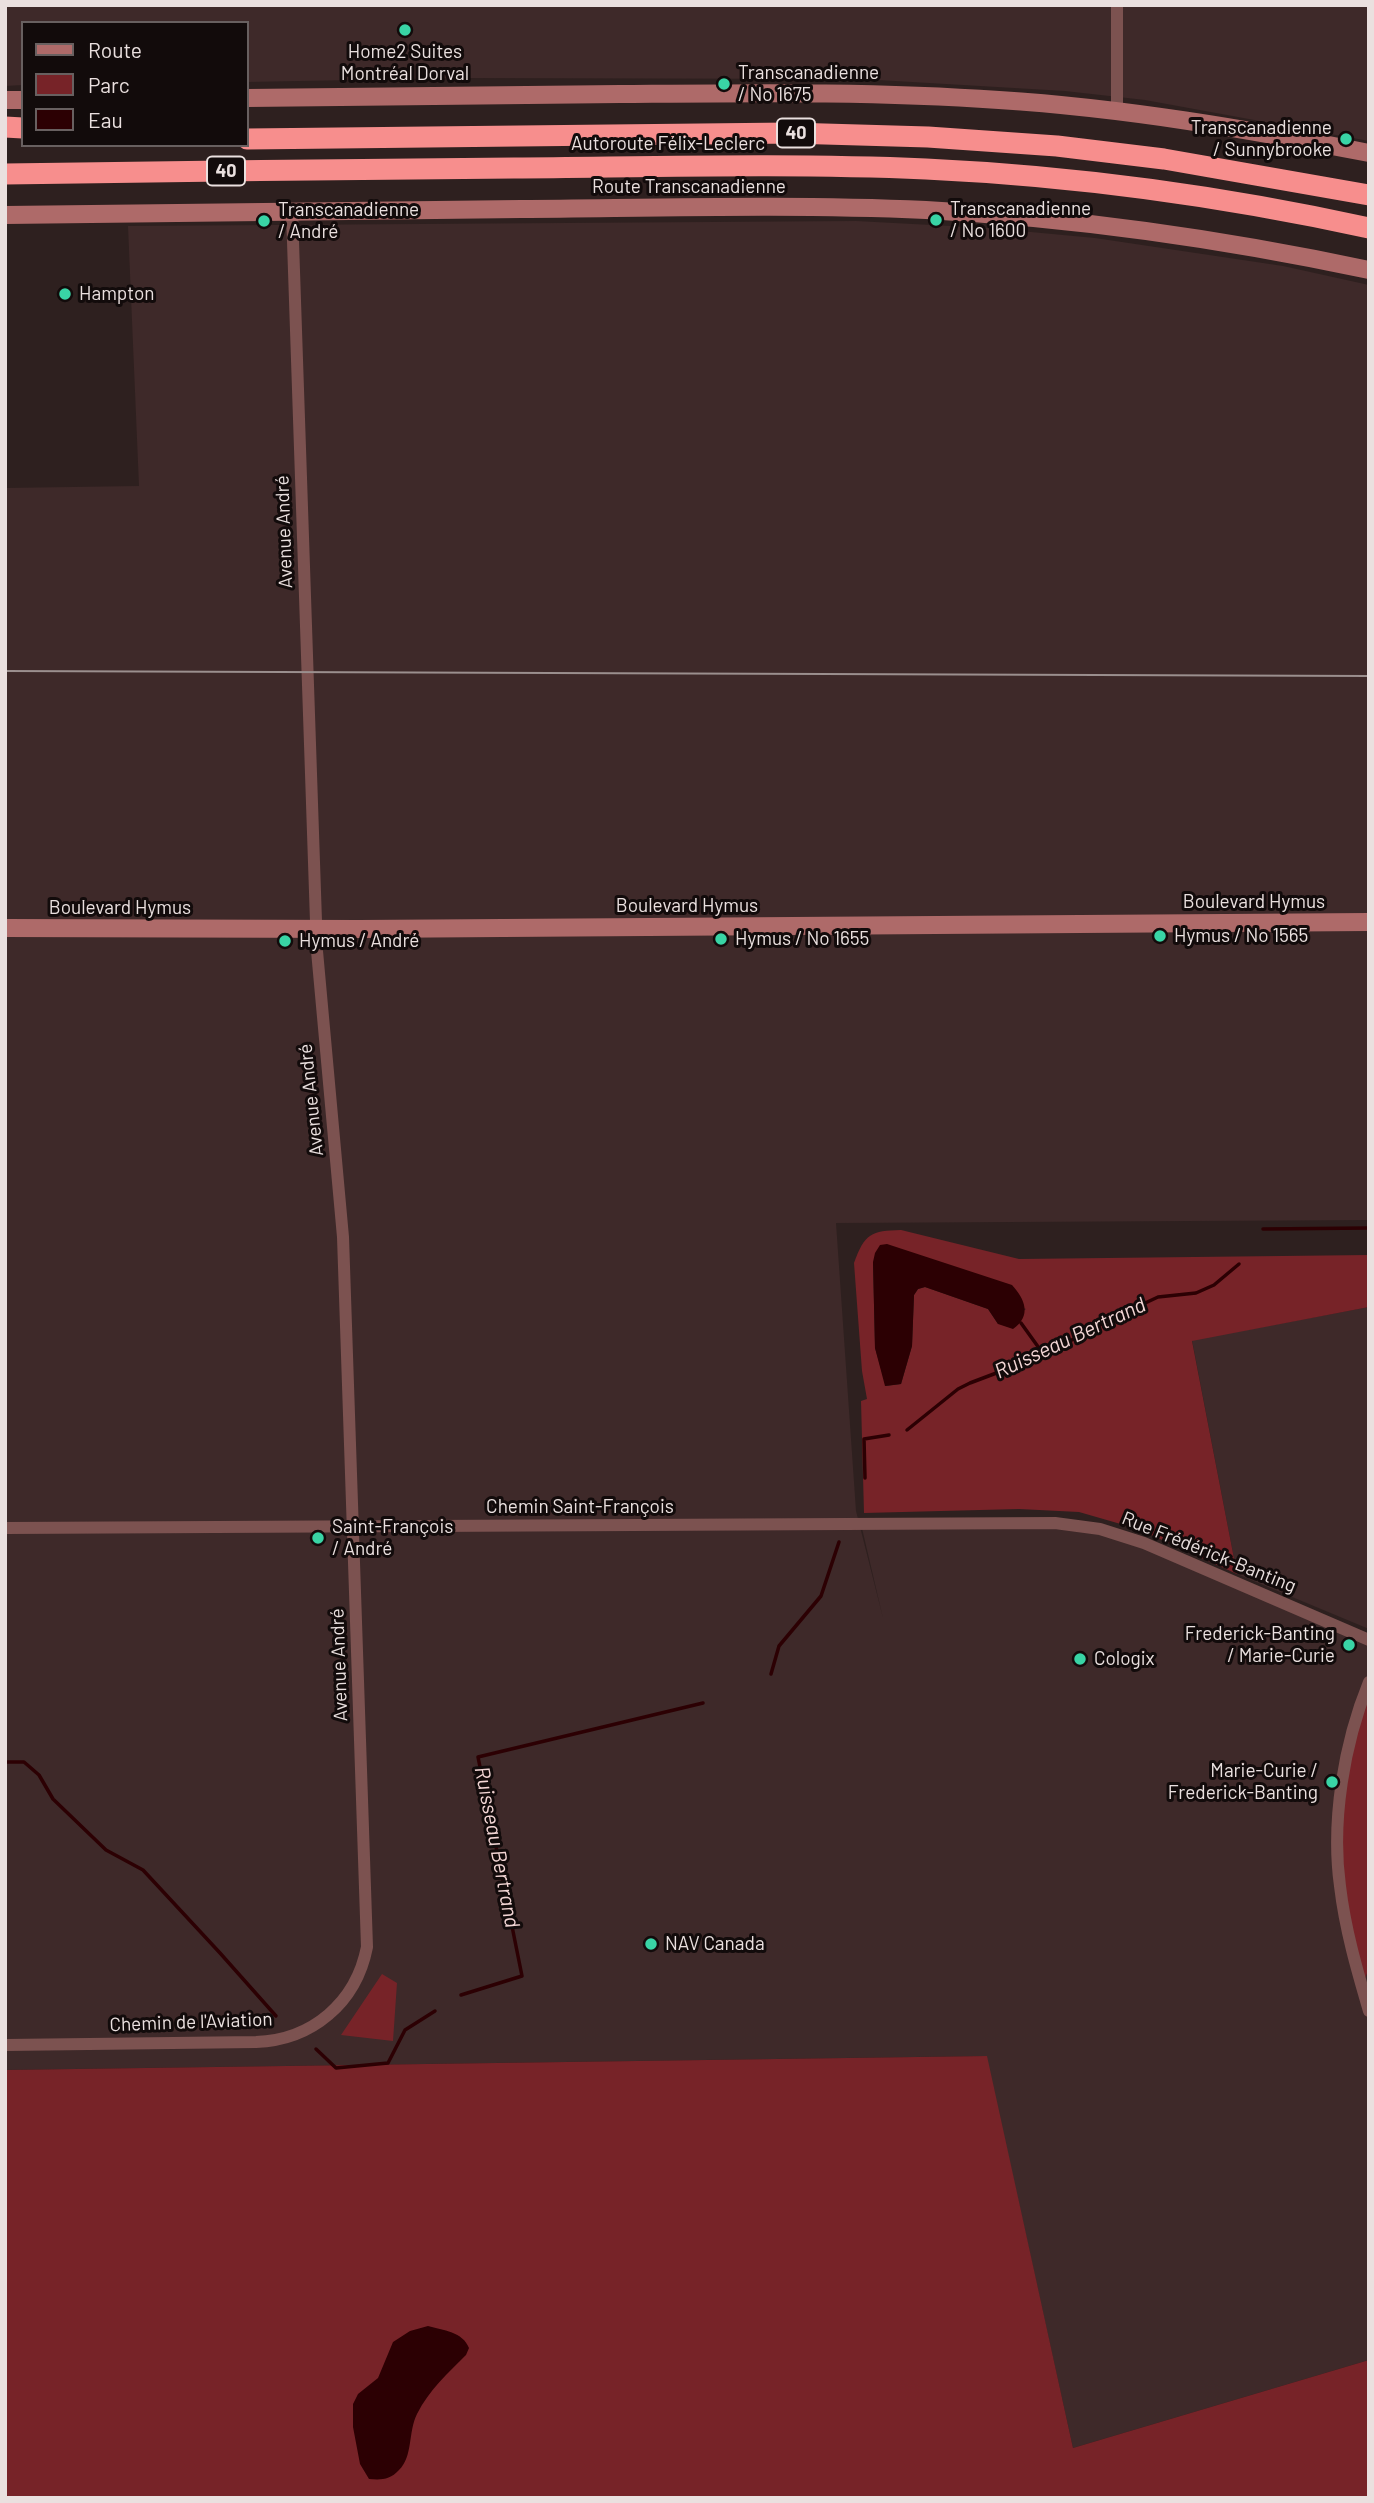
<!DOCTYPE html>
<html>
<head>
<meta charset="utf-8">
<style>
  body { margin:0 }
  #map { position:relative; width:1374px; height:2503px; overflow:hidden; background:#2e201f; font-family:Barlow,sans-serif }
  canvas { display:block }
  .frame { position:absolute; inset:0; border:7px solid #eae0df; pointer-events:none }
  .legend { position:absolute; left:21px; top:21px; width:228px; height:126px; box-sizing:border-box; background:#120b0b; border:2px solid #686060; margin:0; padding:9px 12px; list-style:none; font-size:21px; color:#eae0df }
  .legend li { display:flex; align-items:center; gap:14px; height:35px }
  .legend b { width:35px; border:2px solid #686060 }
</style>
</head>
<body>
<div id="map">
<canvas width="1374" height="2503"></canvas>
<div class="frame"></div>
<ul class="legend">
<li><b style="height:9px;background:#ae6a69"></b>Route</li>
<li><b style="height:19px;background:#772328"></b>Parc</li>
<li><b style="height:19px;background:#2c0003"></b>Eau</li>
</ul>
</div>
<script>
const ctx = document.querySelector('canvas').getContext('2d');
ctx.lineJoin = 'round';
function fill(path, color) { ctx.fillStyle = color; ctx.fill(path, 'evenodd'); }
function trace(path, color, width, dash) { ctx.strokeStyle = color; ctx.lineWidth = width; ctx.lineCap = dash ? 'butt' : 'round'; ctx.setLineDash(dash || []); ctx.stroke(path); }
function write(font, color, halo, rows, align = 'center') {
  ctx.font = font + ' Barlow,sans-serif'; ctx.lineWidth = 6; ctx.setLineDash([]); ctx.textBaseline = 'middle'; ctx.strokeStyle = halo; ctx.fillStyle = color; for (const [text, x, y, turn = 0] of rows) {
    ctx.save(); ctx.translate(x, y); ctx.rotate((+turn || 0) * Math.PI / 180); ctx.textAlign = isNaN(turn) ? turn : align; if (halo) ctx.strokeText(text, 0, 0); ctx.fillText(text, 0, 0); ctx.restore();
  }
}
const built = new Path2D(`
  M 5,5 L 1369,5 L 1369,141 L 1145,100 L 1065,91 L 861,79 L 457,78 L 247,82 L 247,23 L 23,23 L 23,85 L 5,86 Z
  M 856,221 L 988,228 L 1095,238 L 1283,266 L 1369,285 L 1369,1220 L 836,1223 L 856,1511 L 883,1618 L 861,1524 L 1100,1529 L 1369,1640 L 1362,1984 L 1369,1969 L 1369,2360 L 1073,2448 L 986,2056 L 5,2070 L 5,488 L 139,486 L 128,226 Z
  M 1369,1307 L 1369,1629 L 1237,1574 L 1192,1340 Z`);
const green = new Path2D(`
  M 901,1230 L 1019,1259 L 1369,1255 L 1369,1307 L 1192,1341 L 1237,1574 L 1138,1529 L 1079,1512 L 1019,1509 L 864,1513 L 861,1401 L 867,1399 L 862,1371 L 854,1263 C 865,1233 871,1231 901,1230 ZM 873,1262 L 1026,1309 L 998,1324 L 988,1309 L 925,1287 L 918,1289 L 914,1295 L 912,1346 L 901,1384 L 886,1386 L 875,1348 Z
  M 1369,1682 L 1369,1969 L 1362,1985 L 1339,1884 L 1347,1751 Z
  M 382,1974 L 397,1983 L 393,2041 L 341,2035 Z
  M 987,2056 L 1073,2448 L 1369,2360 L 1369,2498 L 5,2498 L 5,2070 Z`);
const water = new Path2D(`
  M 887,1244 L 1012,1285 C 1025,1299 1032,1316 1013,1329 L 998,1324 L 988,1309 L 925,1287 L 918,1289 L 914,1295 L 912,1346 L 901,1384 L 885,1386 L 875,1348 L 873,1262 L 875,1253 L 880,1245 Z
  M 428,2326 C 443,2330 463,2332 469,2348 L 466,2355 C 448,2373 429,2390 417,2414 C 408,2432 413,2457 399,2470 C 390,2480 381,2480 369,2479 L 360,2464 L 353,2427 L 353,2404 L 358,2394 L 378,2378 L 393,2342 L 410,2331 Z`);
const stream = new Path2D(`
  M 1263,1229 L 1369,1228
  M 1021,1323 L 1044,1355
  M 907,1430 L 958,1389 L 970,1383 L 1044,1355 L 1107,1321 L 1158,1297 L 1196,1293 L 1214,1285 L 1239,1264
  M 865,1478 L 864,1439 L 889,1435
  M 771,1674 L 779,1646 L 821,1596 L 839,1542
  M 5,1762 L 24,1762 L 39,1775 L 53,1799 L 106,1850 L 143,1870 L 220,1953 L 276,2016
  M 461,1995 L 522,1976 L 478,1757 L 703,1703
  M 316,2049 L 336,2068 L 388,2063 L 405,2030 L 435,2011`);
const street = new Path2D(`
  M 1117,111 L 1117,5
  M 5,1528 L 1055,1523 L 1100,1529 L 1144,1543 L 1369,1640
  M 1369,1682 C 1344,1743 1331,1821 1340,1886 C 1345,1929 1357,1970 1369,2011
  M 5,2045 L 256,2042 C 312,2040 356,2003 367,1947 L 343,1237 L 317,951 L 292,212`);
const secondary = new Path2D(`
  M 247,98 C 371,97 496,95 620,94 C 747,93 873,91 999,100 C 1124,108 1247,129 1369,153
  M 5,100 L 23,100
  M 5,215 C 177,213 349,211 521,209 C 656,208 791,204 926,210 C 1075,218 1223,239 1369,270
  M 5,928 L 359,929 L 1369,922`);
const highway = new Path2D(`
  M 5,127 L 23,128
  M 247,139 L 790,133 L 928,137 L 1057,146 L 1164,159 L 1369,195
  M 5,174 C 175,171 344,170 514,168 C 651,167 789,163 926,169 C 1075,176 1223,196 1369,228`);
const tram = new Path2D(`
  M 5,671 L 1369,676`);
const markers = [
  [405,30,7,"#39d4a5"],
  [724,84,7,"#39d4a5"],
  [1346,139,7,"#39d4a5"],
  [936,220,7,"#39d4a5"],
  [264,221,7,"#39d4a5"],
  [65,294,7,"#39d4a5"],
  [1160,936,7,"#39d4a5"],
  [721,939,7,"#39d4a5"],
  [285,941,7,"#39d4a5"],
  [318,1538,7,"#39d4a5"],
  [1349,1645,7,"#39d4a5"],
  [1080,1659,7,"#39d4a5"],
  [1332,1782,7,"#39d4a5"],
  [651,1944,7,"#39d4a5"]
];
const shields = [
  [796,133,38],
  [226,171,38]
];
const shieldNames = [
  ["40",796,133],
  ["40",226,171]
];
const poiNames = [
  ["Home2 Suites",405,52,"center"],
  ["Montréal Dorval",405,74,"center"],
  ["Transcanadienne",738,73],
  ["/ No 1675",738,95],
  ["Transcanadienne",1332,128,"right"],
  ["/ Sunnybrooke",1332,150,"right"],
  ["Transcanadienne",950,209],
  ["/ No 1600",950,231],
  ["Transcanadienne",278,210],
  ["/ André",278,232],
  ["Hampton",79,294],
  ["Hymus / No 1565",1174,936],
  ["Hymus / No 1655",735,939],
  ["Hymus / André",299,941],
  ["Saint-François",332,1527],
  ["/ André",332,1549],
  ["Frederick-Banting",1335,1634,"right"],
  ["/ Marie-Curie",1335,1656,"right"],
  ["Cologix",1094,1659],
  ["Marie-Curie /",1318,1771,"right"],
  ["Frederick-Banting",1318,1793,"right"],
  ["NAV Canada",665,1944]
];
const streetNames = [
  ["Autoroute Félix-Leclerc",668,144],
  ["Route Transcanadienne",689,187],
  ["Avenue André",284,532,-92],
  ["Boulevard Hymus",1254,902],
  ["Boulevard Hymus",687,906],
  ["Boulevard Hymus",120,908],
  ["Avenue André",311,1100,-96],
  ["Chemin Saint-François",580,1507],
  ["Rue Frédérick-Banting",1209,1552,22],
  ["Avenue André",339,1665,-92],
  ["Chemin de l'Aviation",191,2022,-2]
];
const waterNames = [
  ["Ruisseau Bertrand",1070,1338,-25],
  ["Ruisseau Bertrand",497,1847,79]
];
fill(built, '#3e2929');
fill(green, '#772328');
fill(water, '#2c0003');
trace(stream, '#2c0003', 3.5);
trace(street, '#7c5250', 12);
trace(secondary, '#ae6a69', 18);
trace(highway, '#f78e8d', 21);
trace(tram, '#9b8f8e', 2);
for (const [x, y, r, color] of markers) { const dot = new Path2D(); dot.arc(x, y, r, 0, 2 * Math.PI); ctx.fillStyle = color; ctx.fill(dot); trace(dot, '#120b0b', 2.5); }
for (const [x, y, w] of shields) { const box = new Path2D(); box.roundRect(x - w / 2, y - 14.5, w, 29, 5); ctx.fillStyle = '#120b0b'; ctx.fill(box); trace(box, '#eae0df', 2); }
write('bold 18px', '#eae0df', null, shieldNames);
write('19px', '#eae0df', '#120b0b', poiNames, 'left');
write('19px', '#eae0df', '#120b0b', streetNames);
write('italic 21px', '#f3d6d5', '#120b0b', waterNames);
</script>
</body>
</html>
